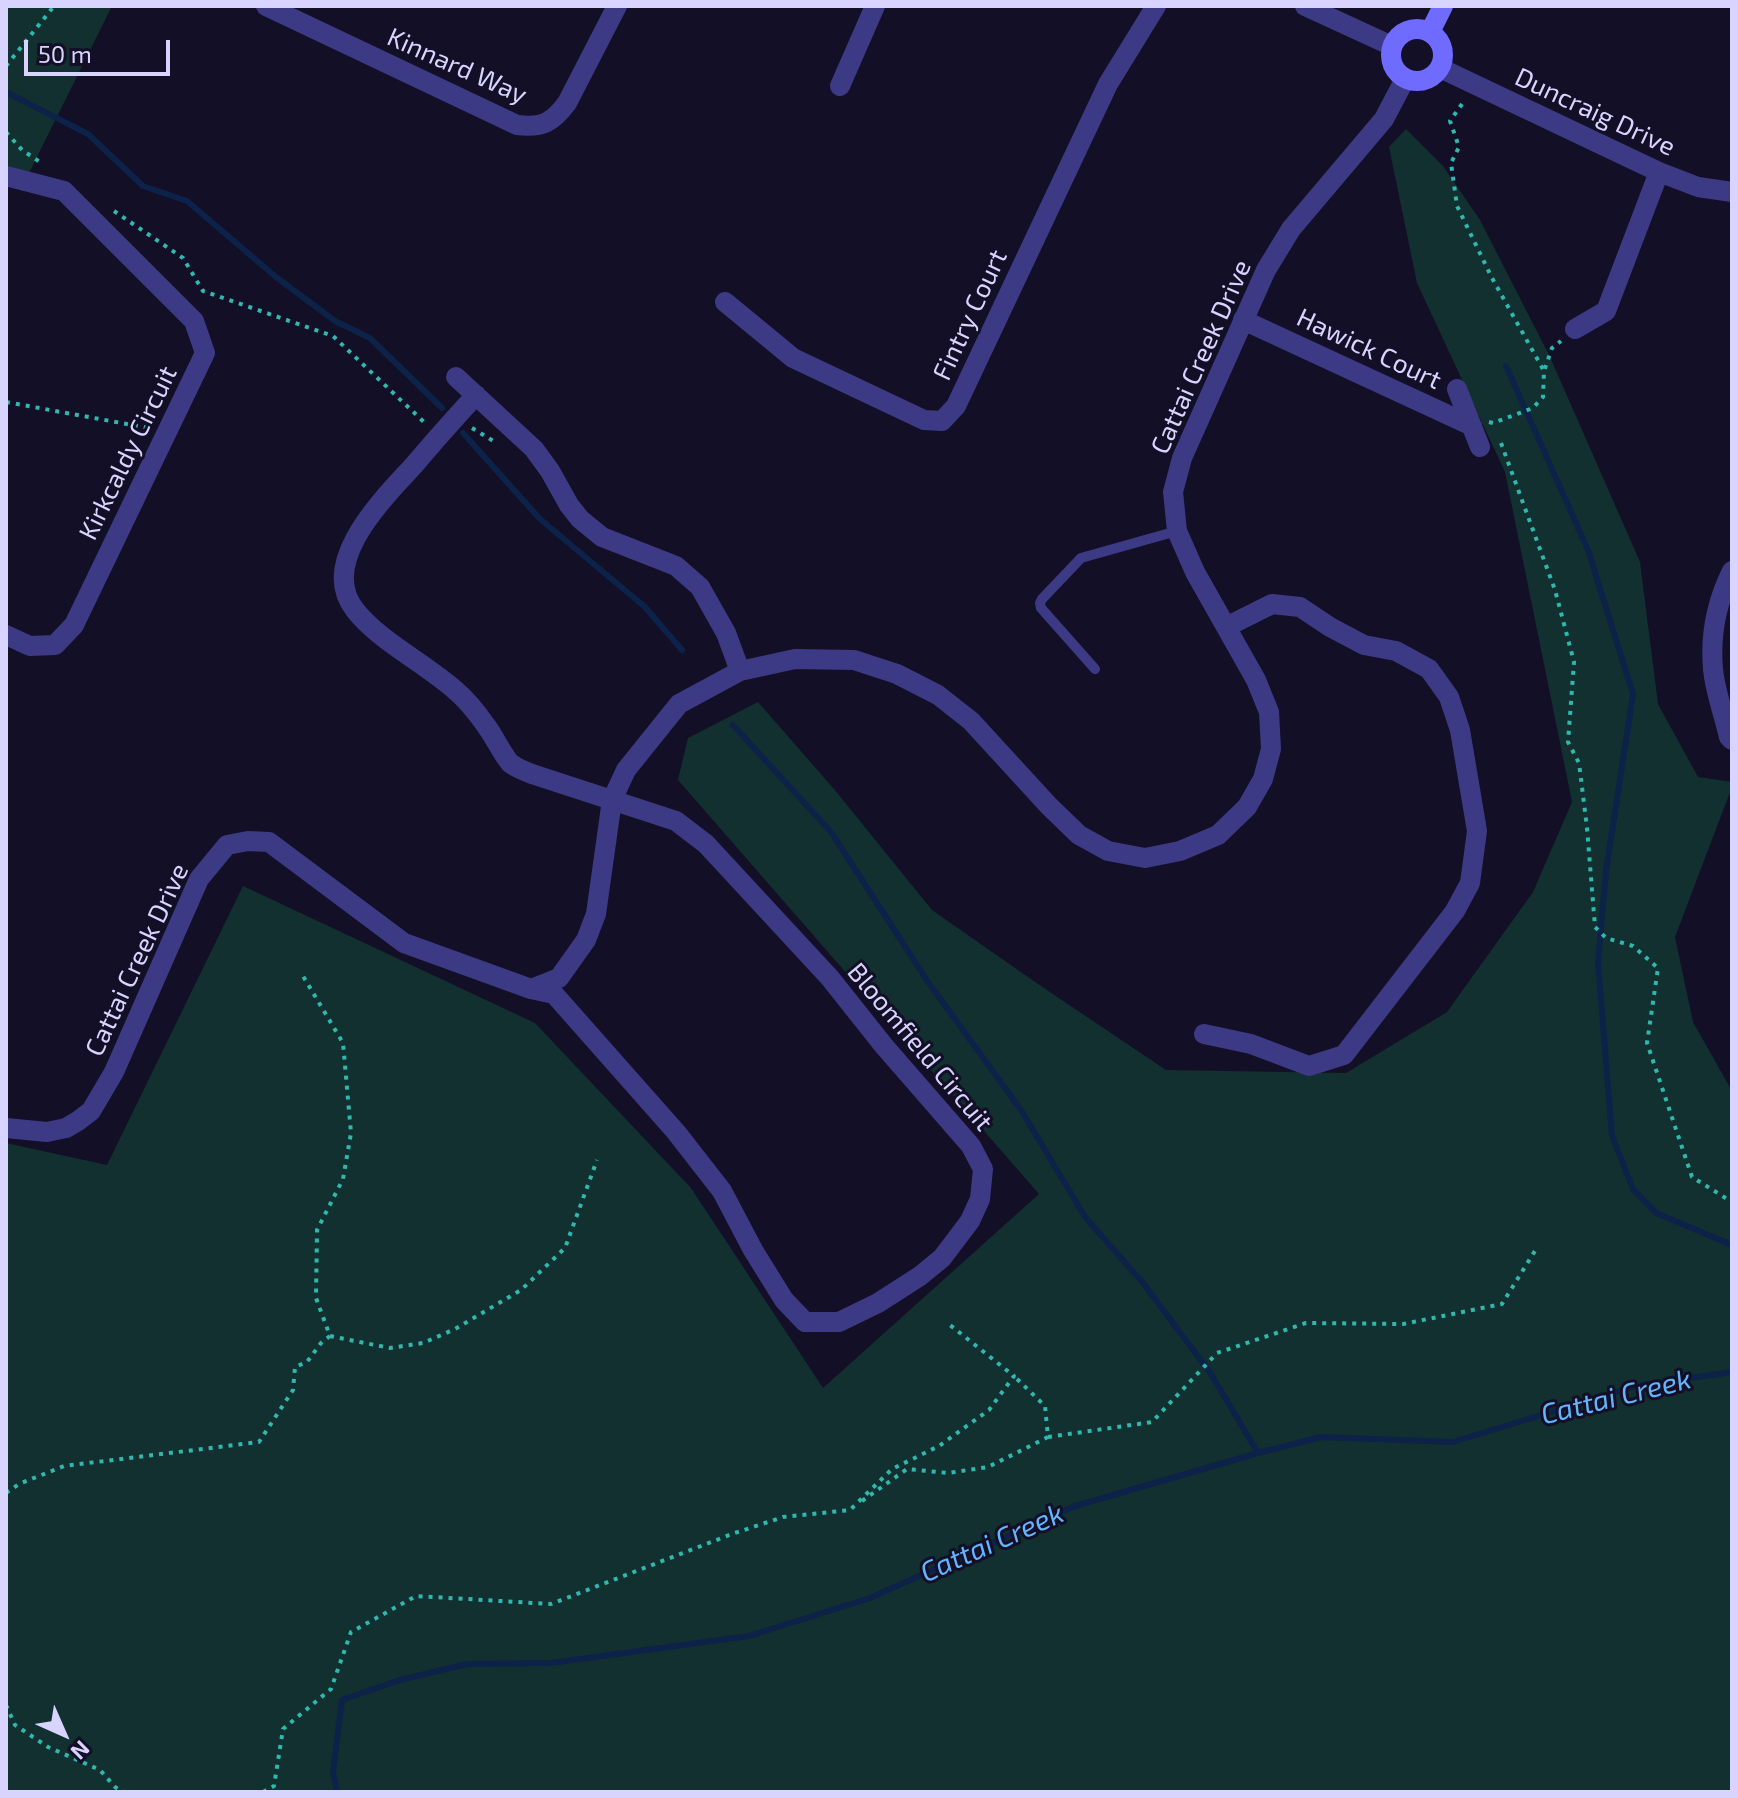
<!DOCTYPE html>
<html>
<head>
<meta charset="utf-8">
<style>
  body { margin:0 }
  #map { position:relative; width:1738px; height:1798px; overflow:hidden; background:#130f26; font-family:"Exo 2",sans-serif }
  canvas { display:block }
  .frame { position:absolute; inset:0; border:8px solid #d9d4ff; pointer-events:none }
  .north { position:absolute; left:24px; top:1694px; width:80px; height:80px; -webkit-text-stroke:6px #130f26; paint-order:stroke; rotate:135deg; font-size:22px; font-weight:700; line-height:32px; text-align:center; color:#d9d4ff }
  .north::after { content:''; display:block; margin:auto; width:28px; height:36px; background:#d9d4ff; clip-path:polygon(50% 0,100% 100%,50% 72%,0 100%) }
  .scale { position:absolute; left:24px; top:40px; width:146px; height:36px; box-sizing:border-box; border:4px solid #d9d4ff; border-top:0; padding-left:10px; font-size:24px; line-height:28px; white-space:nowrap; color:#d9d4ff; -webkit-text-stroke:6px #130f26; paint-order:stroke }
</style>
</head>
<body>
<div id="map">
<canvas width="1738" height="1798"></canvas>
<div class="frame"></div>
<div class="north">N</div>
<div class="scale">50 m</div>
</div>
<script>
const ctx = document.querySelector('canvas').getContext('2d');
ctx.lineJoin = 'round';
function fill(path, color) { ctx.fillStyle = color; ctx.fill(path, 'evenodd'); }
function trace(path, color, width, dash) { ctx.strokeStyle = color; ctx.lineWidth = width; ctx.lineCap = dash ? 'butt' : 'round'; ctx.setLineDash(dash || []); ctx.stroke(path); }
function write(font, color, halo, rows, align = 'center') {
  ctx.font = font + ' "Exo 2",sans-serif'; ctx.lineWidth = 6; ctx.setLineDash([]); ctx.textBaseline = 'middle'; ctx.strokeStyle = halo; ctx.fillStyle = color; for (const [text, x, y, turn = 0] of rows) {
    ctx.save(); ctx.translate(x, y); ctx.rotate((+turn || 0) * Math.PI / 180); ctx.textAlign = isNaN(turn) ? turn : align; if (halo) ctx.strokeText(text, 0, 0); ctx.fillText(text, 0, 0); ctx.restore();
  }
}
const green = new Path2D(`
  M 6,6 L 112,6 L 29,173 L 6,166 Z
  M 1406,129 L 1443,166 L 1480,220 L 1550,357 L 1640,562 L 1658,704 L 1698,777 L 1732,782 L 1732,787 L 1675,937 L 1693,1022 L 1732,1091 L 1732,1792 L 6,1792 L 6,1143 L 107,1165 L 243,886 L 535,1023 L 691,1188 L 823,1388 L 1039,1194 L 678,780 L 688,738 L 758,702 L 834,789 L 932,910 L 1038,984 L 1166,1070 L 1346,1073 L 1447,1012 L 1533,892 L 1572,802 L 1505,472 L 1417,283 L 1389,147 Z`);
const stream = new Path2D(`
  M 6,92 L 88,134 L 143,186 L 187,201 L 276,277 L 335,321 L 370,338 L 442,408
  M 1506,366 L 1588,550 L 1633,694 L 1606,871 L 1598,962 L 1612,1136 L 1633,1189 L 1656,1213 L 1732,1245
  M 463,433 L 540,519 L 645,607 L 682,650
  M 733,725 L 831,832 L 928,982 L 1021,1110 L 1085,1217 L 1143,1283 L 1211,1374 L 1258,1453
  M 337,1792 L 333,1772 L 342,1700 L 400,1680 L 467,1664 L 551,1663 L 749,1636 L 870,1598 L 1075,1506 L 1258,1453 L 1321,1437 L 1453,1442 L 1636,1386 L 1732,1372`);
const path = new Path2D(`
  M 6,66 L 54,6
  M 1462,104 L 1450,121 L 1459,147 L 1451,163 L 1457,206 L 1492,278 L 1544,371
  M 6,132 L 22,150 L 43,164
  M 114,211 L 183,258 L 203,291 L 333,336 L 425,423
  M 6,402 L 149,428
  M 1489,422 L 1493,423 L 1533,408 L 1543,397 L 1544,371 L 1552,348 L 1561,341
  M 472,428 L 495,442
  M 1501,443 L 1555,590 L 1574,662 L 1568,742 L 1579,763 L 1587,828 L 1595,927 L 1606,938 L 1633,946 L 1658,968 L 1647,1043 L 1692,1177 L 1732,1202
  M 330,1336 L 390,1348 L 423,1343 L 455,1329 L 521,1290 L 565,1248 L 597,1160
  M 1048,1437 L 1152,1422 L 1217,1353 L 1306,1323 L 1403,1324 L 1502,1304 L 1538,1246
  M 6,1493 L 19,1484 L 64,1466 L 259,1442 L 293,1390 L 295,1367 L 307,1362 L 321,1343 L 330,1336 L 316,1298 L 317,1230 L 343,1179 L 351,1133 L 343,1043 L 303,976
  M 862,1501 L 907,1469 L 948,1473 L 988,1467 L 1048,1437 L 1045,1406 L 1014,1376
  M 6,1705 L 15,1725 L 48,1747 L 100,1770 L 115,1787 L 124,1792
  M 263,1792 L 274,1786 L 283,1729 L 331,1689 L 351,1632 L 416,1596 L 551,1604 L 732,1534 L 783,1517 L 850,1510 L 892,1469 L 939,1446 L 989,1410 L 1014,1376 L 950,1325`);
const lane = new Path2D(`
  M 1095,669 L 1041,608 L 1040,603 L 1042,599 L 1081,558 L 1177,531`);
const street = new Path2D(`
  M 266,6 L 517,125 C 542,128 552,123 567,103 L 617,6
  M 1305,6 L 1392,46
  M 1440,68 L 1659,172 L 1698,187 L 1732,192
  M 840,86 L 875,6
  M 6,176 L 64,191 L 194,321 L 205,353 L 74,625 L 55,645 L 30,646 L 6,635
  M 725,302 L 793,358 L 924,420 L 942,421 L 956,406 L 1108,84 L 1156,6
  M 1243,320 L 1472,426
  M 1575,329 L 1606,311 L 1659,172
  M 456,377 L 534,449 L 550,471 L 569,505 L 580,519 L 602,537 L 676,566 L 700,587 L 726,633 L 740,671
  M 1457,389 L 1480,447
  M 476,395 C 455,418 435,440 415,464 C 385,497 317,562 355,610 C 378,640 426,664 455,690 C 467,700 478,714 487,727 C 495,738 501,752 510,763 C 516,768 525,771 532,774 L 676,821 L 706,844 L 830,978 L 884,1046 L 971,1146 L 983,1169 L 980,1199 L 970,1221 L 942,1258 L 920,1276 L 878,1303 L 839,1322 L 805,1322 L 784,1300 L 753,1250 L 722,1191 L 676,1132 L 554,994 L 531,989
  M 1732,571 C 1717,601 1710,635 1713,669 C 1715,691 1724,715 1729,737 L 1732,740
  M 1204,1034 L 1251,1044 L 1309,1066 L 1344,1055 L 1455,911 L 1470,883 L 1477,831 L 1460,730 L 1449,697 L 1429,669 L 1396,651 L 1364,645 L 1330,627 L 1300,607 L 1272,604 L 1226,627
  M 6,1128 L 47,1132 L 66,1128 L 78,1121 L 91,1111 L 114,1072 L 199,879 L 227,845 L 248,841 L 269,842 L 404,943 L 531,989 L 559,978 L 586,940 L 596,914 L 612,800 L 626,770 L 679,704 L 740,671 L 795,659 L 854,660 L 897,674 L 938,695 L 971,721 L 1049,806 L 1079,835 L 1108,851 L 1145,858 L 1180,851 L 1218,835 L 1247,807 L 1263,779 L 1271,749 L 1269,712 L 1256,680 L 1195,572 L 1177,531 L 1173,492 L 1182,458 L 1266,270 L 1291,229 L 1384,119 L 1405,79`);
const secondary = new Path2D(`
  M1391 55a26 26 0 1 1 52 0a26 26 0 1 1-52 0Z
  M 1430,32 L 1443,6`);
const streetNames = [
  ["Kinnard Way",457,66,24],
  ["Duncraig Drive",1595,112,25],
  ["Fintry Court",970,315,-65],
  ["Hawick Court",1369,349,25],
  ["Cattai Creek Drive",1201,357,-66],
  ["Kirkcaldy Circuit",128,453,-64],
  ["Cattai Creek Drive",137,960,-65],
  ["Bloomfield Circuit",920,1047,50]
];
const waterNames = [
  ["Cattai Creek",1616,1397,-14],
  ["Cattai Creek",992,1543,-24]
];
fill(green, '#12302f');
trace(stream, '#0c2248', 6);
trace(path, '#2fb8b0', 4, [4, 6]);
trace(lane, '#3d3a85', 10);
trace(street, '#3d3a85', 20);
trace(secondary, '#6f6bff', 20);
write('26px', '#d9d4ff', '#130f26', streetNames);
write('italic 28px', '#62b6ff', '#130f26', waterNames);
</script>
</body>
</html>
